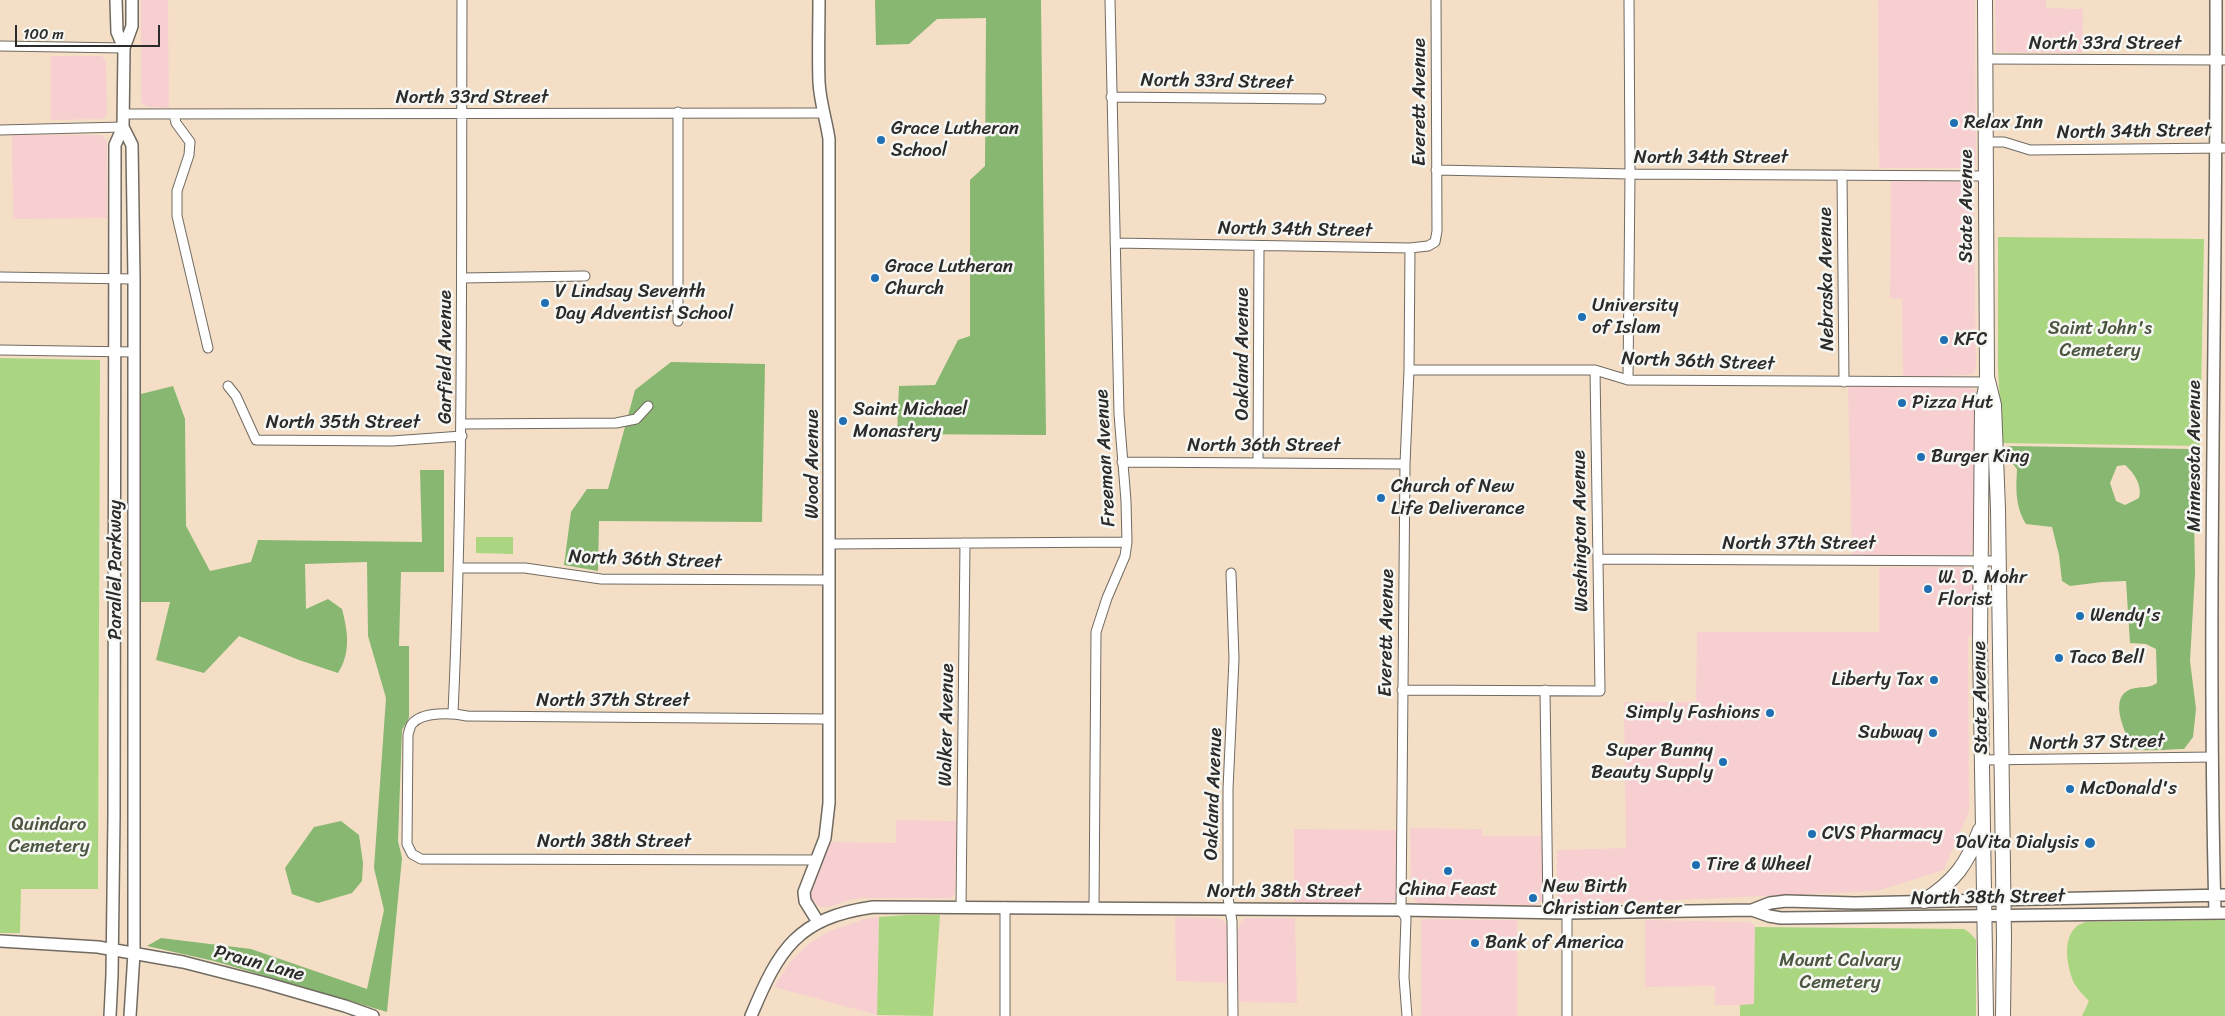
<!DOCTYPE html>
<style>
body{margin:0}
#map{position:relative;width:2225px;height:1016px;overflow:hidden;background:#f4dfc6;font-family:Sriracha,sans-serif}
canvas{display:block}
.scale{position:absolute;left:15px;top:25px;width:145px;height:22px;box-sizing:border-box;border:2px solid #2b2b2b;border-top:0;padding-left:6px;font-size:15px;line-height:18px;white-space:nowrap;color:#2b2b2b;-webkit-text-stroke:4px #f6f6f2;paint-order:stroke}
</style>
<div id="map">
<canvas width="2225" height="1016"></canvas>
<div class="scale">100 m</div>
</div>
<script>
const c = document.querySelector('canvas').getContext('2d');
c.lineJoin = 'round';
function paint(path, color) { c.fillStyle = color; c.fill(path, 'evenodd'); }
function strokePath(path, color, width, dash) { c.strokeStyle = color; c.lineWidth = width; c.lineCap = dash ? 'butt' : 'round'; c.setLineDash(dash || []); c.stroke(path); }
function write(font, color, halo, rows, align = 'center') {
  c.font = font + ' Sriracha,sans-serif'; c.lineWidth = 5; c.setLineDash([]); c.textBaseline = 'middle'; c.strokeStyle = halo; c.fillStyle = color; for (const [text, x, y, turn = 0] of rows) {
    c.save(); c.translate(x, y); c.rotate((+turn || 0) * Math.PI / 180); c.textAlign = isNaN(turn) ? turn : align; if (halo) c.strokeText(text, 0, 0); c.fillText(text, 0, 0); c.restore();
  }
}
const built = new Path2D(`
 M 141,0 L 168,0 L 169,108 L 147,107 L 141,102 Z
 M 1878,0 L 1975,0 L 1976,165 L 1973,168 L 1879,168 Z
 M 1995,0 L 2046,0 L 2046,8 L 2083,9 L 2082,53 L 1996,52 Z
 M 51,56 L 102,56 L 106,62 L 107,114 L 102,119 L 51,120 Z
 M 12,135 L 101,135 L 107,141 L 107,218 L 13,219 Z
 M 1891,181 L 1971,181 L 1974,183 L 1976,368 L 1974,373 L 1969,375 L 1903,377 L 1902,299 L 1890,298 Z
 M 1848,386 L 1967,387 L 1975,390 L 1978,393 L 1975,547 L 1968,556 L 1852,556 Z
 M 1879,567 L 1969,567 L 1973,569 L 1974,575 L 1974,631 L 1972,636 L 1968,637 L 1969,811 L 1944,870 L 1877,891 L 1567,905 L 1559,901 L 1557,895 L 1557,850 L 1626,848 L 1624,702 L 1696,702 L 1697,632 L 1879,632 Z
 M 896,820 L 957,821 L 955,893 L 951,898 L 862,898 L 849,900 L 829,907 L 820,907 L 813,902 L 809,894 L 811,886 L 831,842 L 896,843 Z
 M 1410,828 L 1482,829 L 1482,836 L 1542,836 L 1543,838 L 1544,899 L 1535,905 L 1420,904 L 1414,900 L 1411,891 Z
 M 1294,829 L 1398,830 L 1397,895 L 1395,900 L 1390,903 L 1294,904 Z
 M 879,917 L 877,1015 L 774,987 L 790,962 L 806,946 L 825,933 L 864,919 Z
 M 1175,917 L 1217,918 L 1224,921 L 1228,927 L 1229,983 L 1176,981 Z
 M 1245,918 L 1295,918 L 1297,1003 L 1239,1002 L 1238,933 L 1240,923 Z
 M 1421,919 L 1517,920 L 1517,1016 L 1421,1016 Z
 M 1645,920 L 1750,922 L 1755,927 L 1754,1005 L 1715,1005 L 1715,986 L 1645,987 Z`);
const green = new Path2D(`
 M 1998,237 L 2204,239 L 2200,446 L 2002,443 L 1998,368 Z
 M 0,358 L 100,360 L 98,889 L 21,889 L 20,933 L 0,933 Z
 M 476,537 L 513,537 L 513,554 L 476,553 Z
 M 908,915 L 940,915 L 933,1016 L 877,1015 L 879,917 Z
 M 2225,920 L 2225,1016 L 2082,1016 L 2089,1001 C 2084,996 2078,990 2074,983 C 2066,965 2060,928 2086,922 Z
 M 1755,927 L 1964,929 L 1970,933 L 1976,940 L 1976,1016 L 1740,1016 L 1740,1005 L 1754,1004 Z`);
const forest = new Path2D(`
 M 875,0 L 1041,0 L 1046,435 L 897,434 L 899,386 L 935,385 L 958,340 L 970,336 L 970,180 L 985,166 L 986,18 L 937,19 L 909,44 L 876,45 Z
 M 671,362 L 765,364 L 762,522 L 599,521 L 598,571 L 564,565 L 571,512 L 587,489 L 608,489 L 635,390 Z
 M 173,386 L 185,419 L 186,526 L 210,571 L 251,562 L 258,540 L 422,542 L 420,470 L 444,470 L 444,572 L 401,572 L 399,646 L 409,646 L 409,718 L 402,730 L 398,841 L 402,858 L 387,1012 L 214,961 L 147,946 L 161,938 L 251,949 L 367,989 L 384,910 L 374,868 L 386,698 L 368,636 L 367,562 L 305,564 L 306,609 L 328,599 L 342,609 C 348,632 351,653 338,673 L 299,660 L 239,636 L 204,673 L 156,660 L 170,602 L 141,602 L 141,394 Z
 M 2009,446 L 2191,449 L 2193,454 L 2195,574 L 2190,661 L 2196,709 L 2193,737 L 2184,749 C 2169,749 2146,752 2133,749 C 2126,734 2107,698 2131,689 C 2140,686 2149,689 2157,683 L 2156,649 L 2146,644 L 2130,643 L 2126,581 L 2102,582 L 2070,586 L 2062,581 L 2059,555 L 2052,527 L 2026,524 C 2015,506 2016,489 2017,469 L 2006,455 L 2004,448 ZM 2125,465 C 2134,473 2143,486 2139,498 L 2125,505 L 2116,501 L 2110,483 L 2117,466 Z
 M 341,821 L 359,835 L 363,863 L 362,881 L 352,893 L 318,903 L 292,894 L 285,868 L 314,827 Z`);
const street = new Path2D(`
 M 0,46 L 124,48
 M 1985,59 L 2225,60
 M 1111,97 L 1321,99
 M 678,112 L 678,321
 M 123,114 L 822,113
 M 174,114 L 176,123 L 190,142 L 189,155 L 177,191 L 177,216 L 208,348
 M 0,130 L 123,127
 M 1985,142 L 2004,142 L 2030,150 L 2225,148
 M 1436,170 L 1630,174 L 1985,176
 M 1842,175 L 1844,382
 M 1115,243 L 1410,248 L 1428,246 L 1435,242 L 1437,231 L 1436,0
 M 0,277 L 134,279
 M 462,278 L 585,276
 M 0,350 L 134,352
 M 1409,370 L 1595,370 L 1628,380 L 1987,382
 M 1628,380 L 1630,174 L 1629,0
 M 228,386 L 236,396 L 256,440 L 392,441 L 462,436
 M 462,424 L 616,423 L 636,419 L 648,406
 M 1122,462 L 1405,464
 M 1258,462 L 1259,247
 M 830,544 L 1127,542
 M 1598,559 L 1999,561
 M 460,568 L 525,568 L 601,579 L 829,580
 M 1231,573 L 1234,659 L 1228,789 L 1228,898 L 1232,921 L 1233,1016
 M 1402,690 L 1600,691 L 1595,370
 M 1545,690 L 1548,913
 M 453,713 C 464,475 461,238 462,0
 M 1981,760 L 2213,757
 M 816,860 L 421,859 L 412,854 L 407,844 L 408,735 C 409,732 410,726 412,724 C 422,711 453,713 467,716 L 828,719
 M 961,907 L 965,543
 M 1005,907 L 1005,1016
 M 1094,908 L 1096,632 L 1107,598 L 1125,556 L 1127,542 L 1126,501 L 1119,414 L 1110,0
 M 1407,1016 L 1404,977 L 1406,918 L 1401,910 L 1405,464 L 1409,370 L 1410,248
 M 1567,1016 L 1567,913`);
const secondary = new Path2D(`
 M 116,0 L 117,32 L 124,48
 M 123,127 L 132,145 L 134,279 L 134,953 L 130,1016
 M 1752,910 L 1769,916 L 1781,918 L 2225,913
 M 2215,913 C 2207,609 2217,304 2216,0
 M 818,922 L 805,901 L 804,892 L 825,838 L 829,803 L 829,139 C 826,119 820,102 819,82 C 818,55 819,27 819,0
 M 0,941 L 98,947 L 183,962 L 265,983 L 345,1006 L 373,1016
 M 110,1016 L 112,975 L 114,816 L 115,145 L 123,127 L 124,48 L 132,26 L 132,0
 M 751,1016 C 779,949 797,918 873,907 L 1401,910 L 1567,913 L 1752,910 L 1770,903 L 1786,901 L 1855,903 L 2225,895`);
const primary = new Path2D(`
 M 1985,0 L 1987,377 L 1994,405 L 1998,509 L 2004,939 L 2003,1016
 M 1924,901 C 1955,881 1967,864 1980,830
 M 1986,1016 L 1980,644 L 1982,406 L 1987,382`);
const markers = [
 [1954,123,5,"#1f6fb2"],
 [881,140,5,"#1f6fb2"],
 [875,278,5,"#1f6fb2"],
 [545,303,5,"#1f6fb2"],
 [1582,317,5,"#1f6fb2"],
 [1944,340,5,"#1f6fb2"],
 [1902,403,5,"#1f6fb2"],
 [843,421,5,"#1f6fb2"],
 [1921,457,5,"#1f6fb2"],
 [1381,498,5,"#1f6fb2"],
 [1928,589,5,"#1f6fb2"],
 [2080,616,5,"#1f6fb2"],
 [2059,658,5,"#1f6fb2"],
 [1934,680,5,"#1f6fb2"],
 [1770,713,5,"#1f6fb2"],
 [1933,733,5,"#1f6fb2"],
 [1723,762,5,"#1f6fb2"],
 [2070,789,5,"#1f6fb2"],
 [1812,834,5,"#1f6fb2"],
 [2090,843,6,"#1f6fb2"],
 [1696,865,5,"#1f6fb2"],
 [1448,871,5,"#1f6fb2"],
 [1533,898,5,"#1f6fb2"],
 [1475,943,5,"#1f6fb2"]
];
const streetNames = [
 ["North 33rd Street",2105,44],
 ["North 33rd Street",1217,82,1],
 ["North 33rd Street",472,98],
 ["Everett Avenue",1420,102,-90],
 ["North 34th Street",2134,132,-1],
 ["North 34th Street",1711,158],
 ["State Avenue",1967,206,-90],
 ["North 34th Street",1295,230,1],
 ["Nebraska Avenue",1827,279,-91],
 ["Oakland Avenue",1243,354,-90],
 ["Garfield Avenue",446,357,-90],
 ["North 36th Street",1698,362,2],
 ["North 35th Street",343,423],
 ["North 36th Street",1264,446],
 ["Minnesota Avenue",2195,456,-90],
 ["Freeman Avenue",1106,458,-93],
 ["Wood Avenue",813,464,-90],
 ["Washington Avenue",1581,531,-91],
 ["North 37th Street",1799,544],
 ["North 36th Street",645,560,2],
 ["Parallel Parkway",116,570,-90],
 ["Everett Avenue",1387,633,-89],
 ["State Avenue",1981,698,-91],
 ["North 37th Street",613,701],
 ["Walker Avenue",947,725,-89],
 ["North 37 Street",2097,743,-1],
 ["Oakland Avenue",1214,794,-88],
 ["North 38th Street",614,842],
 ["North 38th Street",1284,892],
 ["North 38th Street",1988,898,-1],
 ["Praun Lane",259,964,15]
];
const poiNames = [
 ["Relax Inn",1964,123],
 ["Grace Lutheran",891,129],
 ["School",891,151],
 ["Grace Lutheran",885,267],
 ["Church",885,289],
 ["V Lindsay Seventh",555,292],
 ["Day Adventist School",555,314],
 ["University",1592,306],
 ["of Islam",1592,328],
 ["KFC",1954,340],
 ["Pizza Hut",1912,403],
 ["Saint Michael",853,410],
 ["Monastery",853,432],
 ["Burger King",1931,457],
 ["Church of New",1391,487],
 ["Life Deliverance",1391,509],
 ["W. D. Mohr",1938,578],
 ["Florist",1938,600],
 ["Wendy's",2090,616],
 ["Taco Bell",2069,658],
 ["Liberty Tax",1924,680,"right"],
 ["Simply Fashions",1760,713,"right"],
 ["Subway",1923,733,"right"],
 ["Super Bunny",1713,751,"right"],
 ["Beauty Supply",1713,773,"right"],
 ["McDonald's",2080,789],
 ["CVS Pharmacy",1822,834],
 ["DaVita Dialysis",2079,843,"right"],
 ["Tire & Wheel",1706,865],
 ["New Birth",1543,887],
 ["Christian Center",1543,909],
 ["China Feast",1448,890,"center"],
 ["Bank of America",1485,943]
];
const parkNames = [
 ["Saint John's",2100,329],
 ["Cemetery",2100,351],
 ["Quindaro",49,825],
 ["Cemetery",49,847],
 ["Mount Calvary",1840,961],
 ["Cemetery",1840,983]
];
paint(built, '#f7cfd1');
paint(green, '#aad682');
paint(forest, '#87b770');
strokePath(street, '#716a61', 11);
strokePath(secondary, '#716a61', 14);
strokePath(primary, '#716a61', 16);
strokePath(street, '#fff', 9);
strokePath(secondary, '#fff', 11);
strokePath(primary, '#fff', 14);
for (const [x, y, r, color] of markers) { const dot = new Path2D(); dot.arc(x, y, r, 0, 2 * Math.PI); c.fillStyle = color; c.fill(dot); strokePath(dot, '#f6f6f2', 2); }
write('19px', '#2b2b2b', '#f6f6f2', streetNames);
write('19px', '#2b2b2b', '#f6f6f2', poiNames, 'left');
write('19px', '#4b5641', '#f6f6f2', parkNames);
</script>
